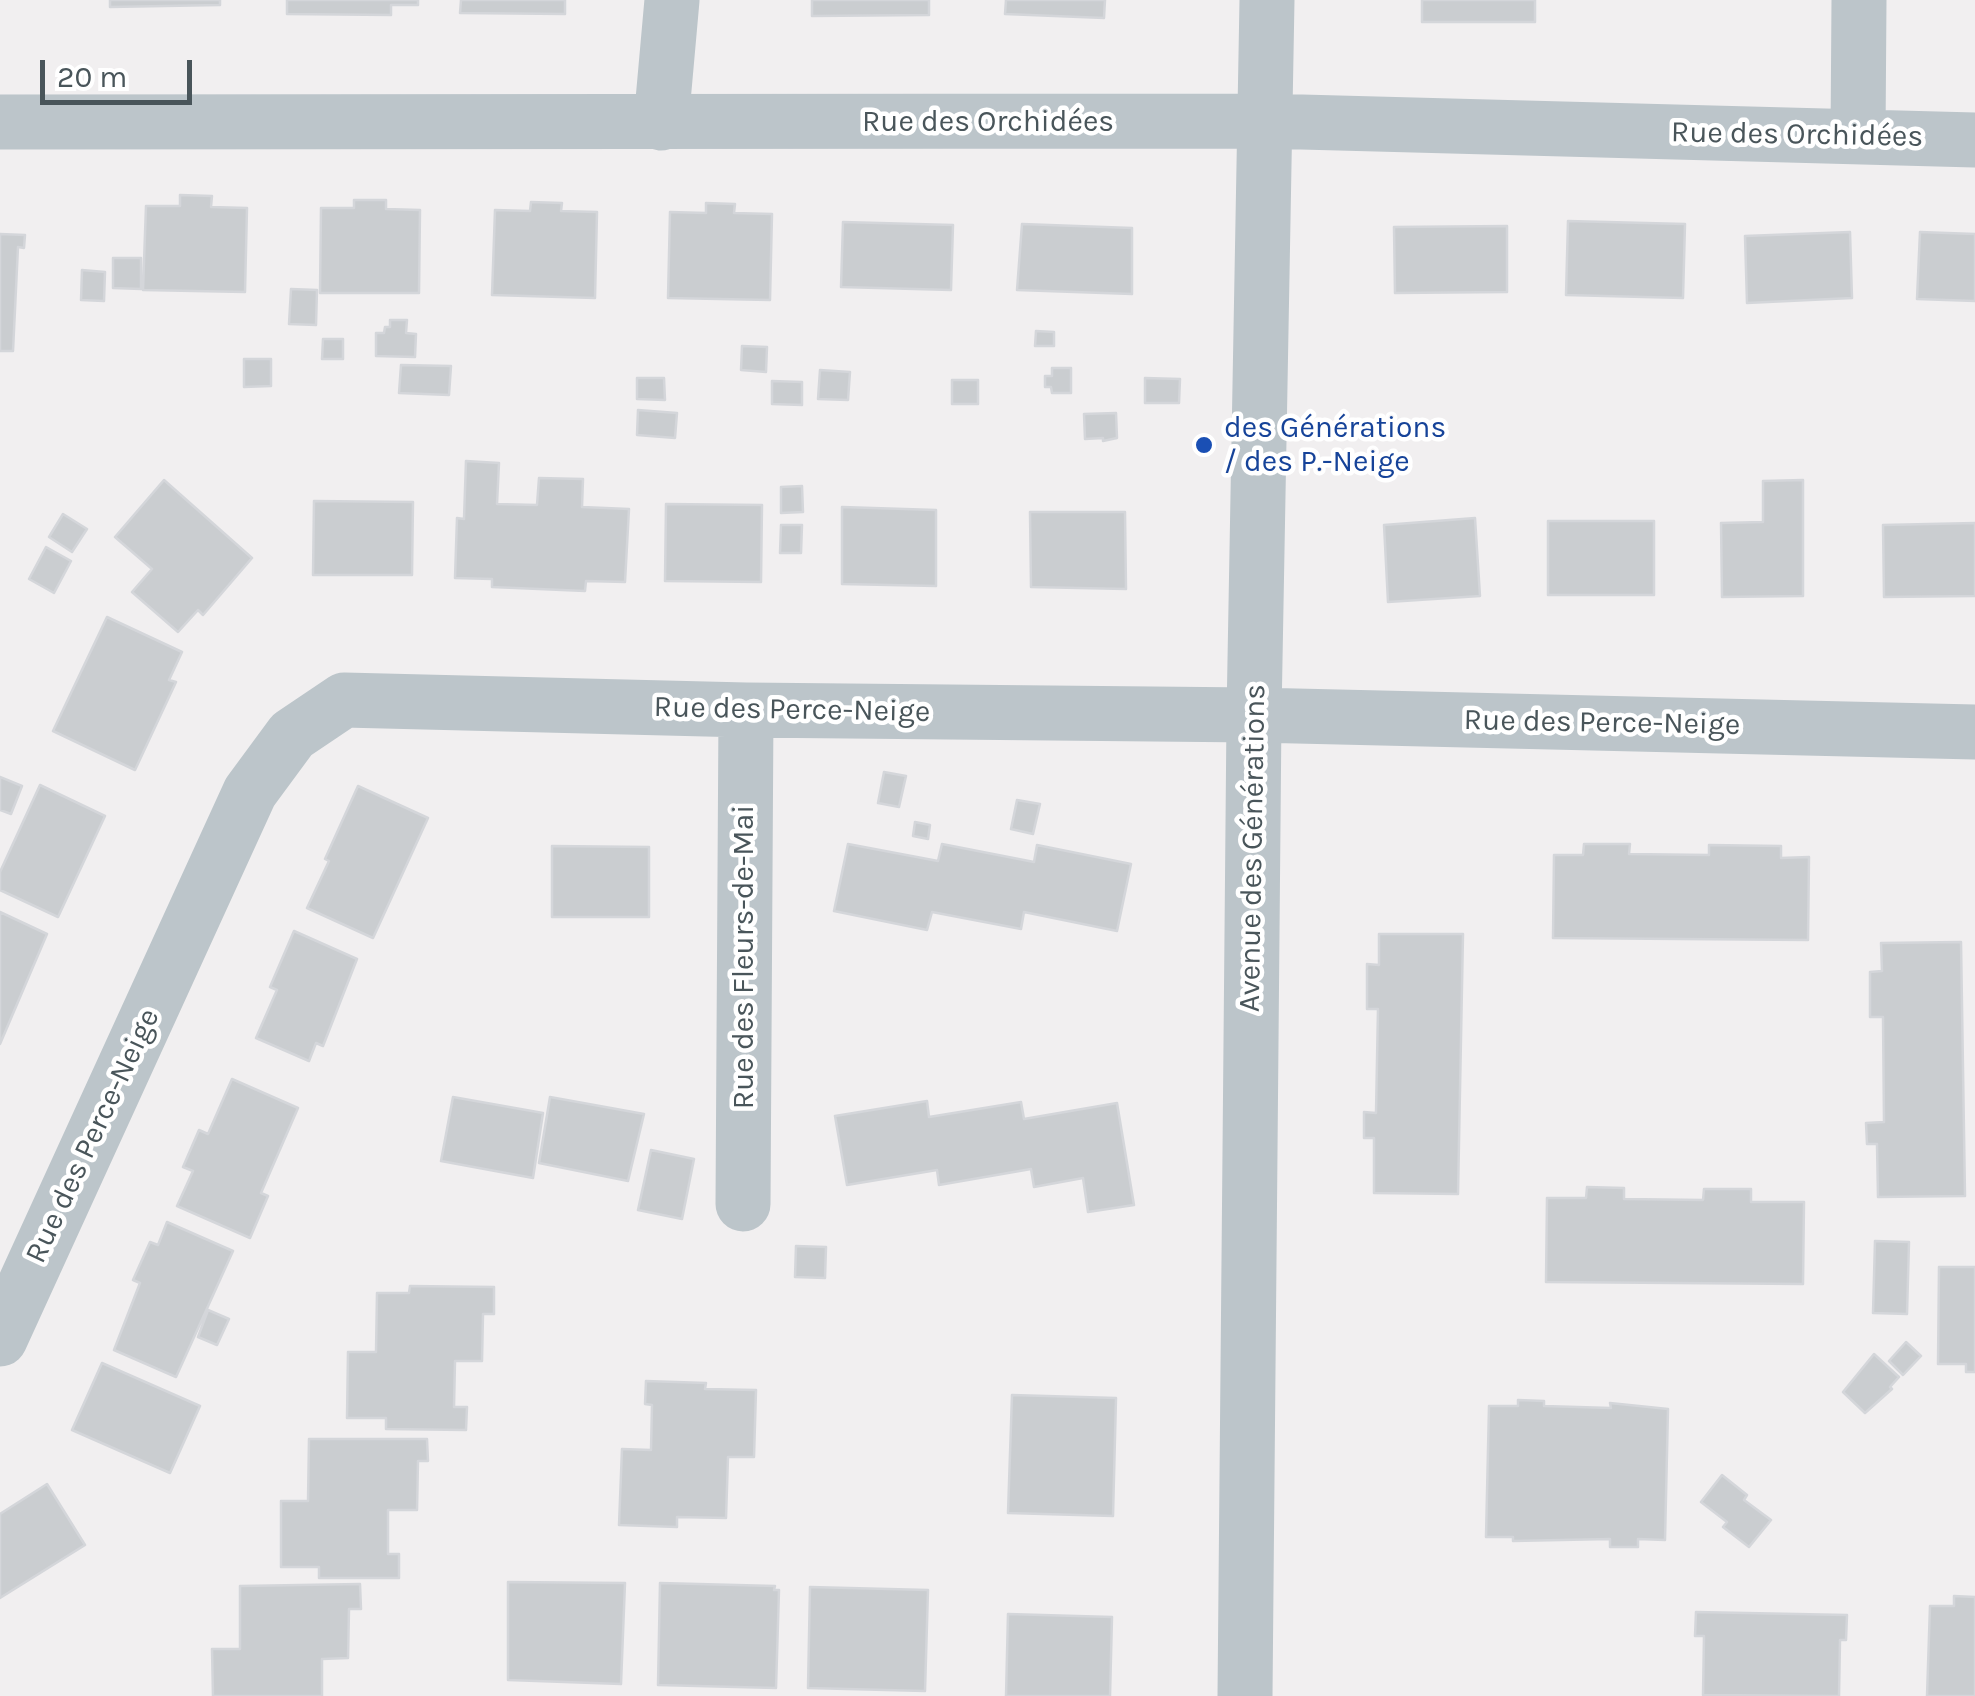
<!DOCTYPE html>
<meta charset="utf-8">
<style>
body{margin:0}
#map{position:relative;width:1975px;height:1696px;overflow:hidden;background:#f1eff0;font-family:Karla,sans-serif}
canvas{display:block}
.scale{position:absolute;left:40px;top:60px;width:152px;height:45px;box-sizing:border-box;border:5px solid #49555a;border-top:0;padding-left:12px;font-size:30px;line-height:35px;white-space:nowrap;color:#49555a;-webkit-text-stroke:8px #fff;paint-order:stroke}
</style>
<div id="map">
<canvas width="1975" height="1696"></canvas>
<div class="scale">20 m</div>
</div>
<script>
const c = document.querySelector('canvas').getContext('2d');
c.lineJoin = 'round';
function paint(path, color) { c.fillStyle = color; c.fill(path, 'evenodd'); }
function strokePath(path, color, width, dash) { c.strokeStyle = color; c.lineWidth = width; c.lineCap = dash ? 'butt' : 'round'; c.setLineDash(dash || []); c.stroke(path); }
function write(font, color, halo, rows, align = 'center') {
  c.font = font + ' Karla,sans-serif'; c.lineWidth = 9; c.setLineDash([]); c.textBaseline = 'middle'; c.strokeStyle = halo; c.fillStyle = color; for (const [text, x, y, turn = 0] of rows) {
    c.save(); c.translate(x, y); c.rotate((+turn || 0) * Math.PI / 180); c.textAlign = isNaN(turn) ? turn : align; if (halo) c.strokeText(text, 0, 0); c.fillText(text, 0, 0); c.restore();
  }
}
const building = new Path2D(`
 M 110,0 L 220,0 L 220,5 L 110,7 Z
 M 287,0 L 418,0 L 418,5 L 391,5 L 391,15 L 287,14 Z
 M 461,0 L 565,0 L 565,14 L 460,13 Z
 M 812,0 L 929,0 L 929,15 L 812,16 Z
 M 1006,0 L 1105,0 L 1104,18 L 1005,14 Z
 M 1422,0 L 1535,0 L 1535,22 L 1422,22 Z
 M 180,195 L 212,196 L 211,207 L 247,208 L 245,292 L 143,290 L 146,206 L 180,206 Z
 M 354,200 L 386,200 L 386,209 L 420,210 L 419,293 L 320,293 L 321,208 L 354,208 Z
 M 531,202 L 562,203 L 561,211 L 597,212 L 595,298 L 492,295 L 495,210 L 530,211 Z
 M 706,203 L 735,204 L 734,213 L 772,214 L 770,300 L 668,298 L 670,212 L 706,213 Z
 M 1568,221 L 1685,224 L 1683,298 L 1566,295 Z
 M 843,222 L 953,225 L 951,290 L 841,287 Z
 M 1022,224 L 1132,228 L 1132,294 L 1017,290 Z
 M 1507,226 L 1507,292 L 1395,293 L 1394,227 Z
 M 1850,232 L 1852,298 L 1747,303 L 1745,236 Z
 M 1920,232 L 1975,234 L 1975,301 L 1917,299 Z
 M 0,234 L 25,235 L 24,248 L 18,247 L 13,351 L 0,351 Z
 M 113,258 L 141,258 L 141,289 L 113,288 Z
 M 82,270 L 105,272 L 104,301 L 81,300 Z
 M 291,289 L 317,290 L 316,325 L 289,324 Z
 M 390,320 L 407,320 L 406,333 L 416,334 L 415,357 L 376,356 L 376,333 L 384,333 L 385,327 L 390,327 Z
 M 1036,331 L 1054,332 L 1054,346 L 1035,346 Z
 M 323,339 L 343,339 L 343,359 L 322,359 Z
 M 742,346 L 767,347 L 766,372 L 741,370 Z
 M 244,359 L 271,359 L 271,386 L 244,387 Z
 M 401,365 L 451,366 L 449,395 L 399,393 Z
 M 1052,368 L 1071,368 L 1071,393 L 1052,393 L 1051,387 L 1045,387 L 1045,376 L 1052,376 Z
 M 820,370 L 850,372 L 848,400 L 818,399 Z
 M 637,378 L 664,378 L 665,400 L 637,399 Z
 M 1145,378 L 1180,379 L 1179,403 L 1145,403 Z
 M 952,380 L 978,380 L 978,404 L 952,404 Z
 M 772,381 L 802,382 L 802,405 L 772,404 Z
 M 638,410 L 677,413 L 675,438 L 637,435 Z
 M 1116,413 L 1117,438 L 1103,441 L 1103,438 L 1085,439 L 1084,414 Z
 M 466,461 L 499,463 L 497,504 L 537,505 L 539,478 L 583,479 L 582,507 L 629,509 L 625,582 L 586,581 L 585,591 L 492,587 L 492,579 L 455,578 L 457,518 L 464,519 Z
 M 164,480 L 252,558 L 203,615 L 198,610 L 178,632 L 132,592 L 152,569 L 115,537 Z
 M 1803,480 L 1803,596 L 1722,597 L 1721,523 L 1763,522 L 1763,481 Z
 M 802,486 L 803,512 L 781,513 L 781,487 Z
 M 314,501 L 413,502 L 412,575 L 313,575 Z
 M 666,504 L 762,505 L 761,582 L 665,581 Z
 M 842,507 L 936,510 L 936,586 L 842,584 Z
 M 1030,512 L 1125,512 L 1126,589 L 1031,587 Z
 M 63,514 L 87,529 L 72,552 L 49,537 Z
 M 1475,518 L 1480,596 L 1388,602 L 1384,525 Z
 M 1548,521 L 1654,521 L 1654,595 L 1548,595 Z
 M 1975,523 L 1975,596 L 1884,597 L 1883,525 Z
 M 781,525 L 802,525 L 801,553 L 780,553 Z
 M 46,547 L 71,561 L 54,593 L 29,579 Z
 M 107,617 L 182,652 L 169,680 L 176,682 L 135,770 L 53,731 Z
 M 884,772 L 906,776 L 899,807 L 878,803 Z
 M 0,777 L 22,786 L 11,814 L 0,810 Z
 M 40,785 L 105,816 L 58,917 L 0,890 L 0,872 Z
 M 358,786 L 428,818 L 373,938 L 307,908 L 329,861 L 325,859 Z
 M 1017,800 L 1040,804 L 1033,834 L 1011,829 Z
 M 915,822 L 930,825 L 928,839 L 913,836 Z
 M 848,844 L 938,861 L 942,844 L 1034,862 L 1037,845 L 1131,864 L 1117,931 L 1024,912 L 1021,929 L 932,912 L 927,930 L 834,911 Z
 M 1584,844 L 1630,844 L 1629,854 L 1709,855 L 1709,845 L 1781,846 L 1781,858 L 1809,857 L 1808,940 L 1553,938 L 1554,855 L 1583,855 Z
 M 552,846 L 649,847 L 649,917 L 552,917 Z
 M 0,912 L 47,934 L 0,1044 Z
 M 294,931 L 357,959 L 323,1046 L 316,1043 L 309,1061 L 256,1038 L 277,990 L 270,987 Z
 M 1379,934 L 1463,934 L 1458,1194 L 1374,1193 L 1374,1138 L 1364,1138 L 1364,1112 L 1376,1113 L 1378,1009 L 1367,1009 L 1367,964 L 1379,965 Z
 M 1961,942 L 1965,1196 L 1878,1197 L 1877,1144 L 1867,1144 L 1866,1123 L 1884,1122 L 1883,1017 L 1870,1017 L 1870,972 L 1882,971 L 1881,943 Z
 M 232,1079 L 298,1108 L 261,1193 L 268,1196 L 250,1238 L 177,1206 L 193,1171 L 183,1167 L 199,1130 L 208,1134 Z
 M 453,1097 L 543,1113 L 533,1178 L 441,1161 Z
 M 550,1097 L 644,1114 L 628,1181 L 539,1163 Z
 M 927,1101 L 929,1117 L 1021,1102 L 1024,1119 L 1117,1103 L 1134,1205 L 1088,1212 L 1083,1178 L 1034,1187 L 1031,1169 L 939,1185 L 937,1170 L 847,1185 L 835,1116 Z
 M 651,1150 L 694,1159 L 682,1219 L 638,1210 Z
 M 1587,1187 L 1624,1188 L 1624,1199 L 1703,1200 L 1704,1189 L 1751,1189 L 1751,1202 L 1804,1202 L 1803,1284 L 1546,1282 L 1547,1198 L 1586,1198 Z
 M 167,1222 L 233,1251 L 176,1377 L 114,1350 L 140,1283 L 133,1280 L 150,1242 L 158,1245 Z
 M 1875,1241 L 1909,1242 L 1907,1314 L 1873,1313 Z
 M 796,1246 L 826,1247 L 825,1278 L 795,1277 Z
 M 1939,1267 L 1975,1267 L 1975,1372 L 1966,1372 L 1966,1364 L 1938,1364 Z
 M 410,1286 L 494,1287 L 494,1314 L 483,1314 L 482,1361 L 455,1361 L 454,1407 L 467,1407 L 466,1430 L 386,1429 L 386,1418 L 347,1418 L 348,1352 L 376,1352 L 377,1293 L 409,1293 Z
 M 208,1310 L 229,1319 L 217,1345 L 198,1337 Z
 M 1906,1342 L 1921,1356 L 1903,1375 L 1889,1361 Z
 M 1874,1354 L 1899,1377 L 1890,1387 L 1892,1389 L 1865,1413 L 1843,1392 Z
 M 102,1363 L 200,1406 L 170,1473 L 72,1430 Z
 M 646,1381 L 706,1383 L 705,1389 L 756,1390 L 754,1457 L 728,1457 L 726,1518 L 677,1517 L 677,1527 L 619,1525 L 622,1449 L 651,1450 L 652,1405 L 645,1404 Z
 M 1012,1395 L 1116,1398 L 1113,1516 L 1008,1513 Z
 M 1518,1400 L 1544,1401 L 1544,1406 L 1611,1408 L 1610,1403 L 1668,1409 L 1665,1540 L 1638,1539 L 1638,1547 L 1610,1547 L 1610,1539 L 1513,1541 L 1513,1537 L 1486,1537 L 1489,1406 L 1518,1406 Z
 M 309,1439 L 427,1439 L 428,1461 L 418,1461 L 417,1510 L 388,1510 L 388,1554 L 399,1554 L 399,1578 L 319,1578 L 319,1567 L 281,1567 L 281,1501 L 308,1501 Z
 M 1722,1475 L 1747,1495 L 1744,1500 L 1771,1520 L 1749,1547 L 1723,1527 L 1727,1522 L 1701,1502 Z
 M 47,1484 L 85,1545 L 0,1598 L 0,1514 Z
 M 508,1582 L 625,1583 L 621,1684 L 508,1680 Z
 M 660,1583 L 775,1586 L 774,1590 L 779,1590 L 776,1688 L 658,1685 Z
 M 360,1584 L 361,1609 L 349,1609 L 348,1658 L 322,1659 L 322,1696 L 213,1696 L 212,1649 L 240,1649 L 240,1586 Z
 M 810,1587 L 928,1590 L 925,1691 L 808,1688 Z
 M 1954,1596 L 1975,1597 L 1975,1696 L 1927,1696 L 1930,1606 L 1954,1606 Z
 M 1696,1612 L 1847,1615 L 1846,1640 L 1840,1640 L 1839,1696 L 1703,1695 L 1704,1636 L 1695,1636 Z
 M 1008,1614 L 1112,1617 L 1110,1696 L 1006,1696 Z`);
const street = new Path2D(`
 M 0,122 L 1264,121 L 1975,140
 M 661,123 L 672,0
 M 1858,137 L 1859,0
 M 743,1204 L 746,710
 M 0,1339 L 250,792 L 292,735 L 344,700 L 746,710 L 1254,715 L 1975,732
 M 1245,1696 L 1254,715 L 1267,0`);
const markers = [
 [1204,445,10,"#1a4fb4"]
];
const streetNames = [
 ["Rue des Orchidées",988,122],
 ["Rue des Orchidées",1797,135,1],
 ["Rue des Perce-Neige",792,710,1],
 ["Rue des Perce-Neige",1602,723,1],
 ["Avenue des Générations",1253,848,-89],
 ["Rue des Fleurs-de-Mai",744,957,-90],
 ["Rue des Perce-Neige",93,1136,-65]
];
const transitNames = [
 ["des Générations",1224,428],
 ["/ des P.-Neige",1224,462]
];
paint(building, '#cacdd0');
strokePath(building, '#d4d6da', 2.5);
strokePath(street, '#bcc5ca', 55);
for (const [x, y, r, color] of markers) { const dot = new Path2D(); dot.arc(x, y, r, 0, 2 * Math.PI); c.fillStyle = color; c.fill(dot); strokePath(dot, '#fff', 4); }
write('30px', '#49555a', '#fff', streetNames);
write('30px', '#164399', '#fff', transitNames, 'left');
</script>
